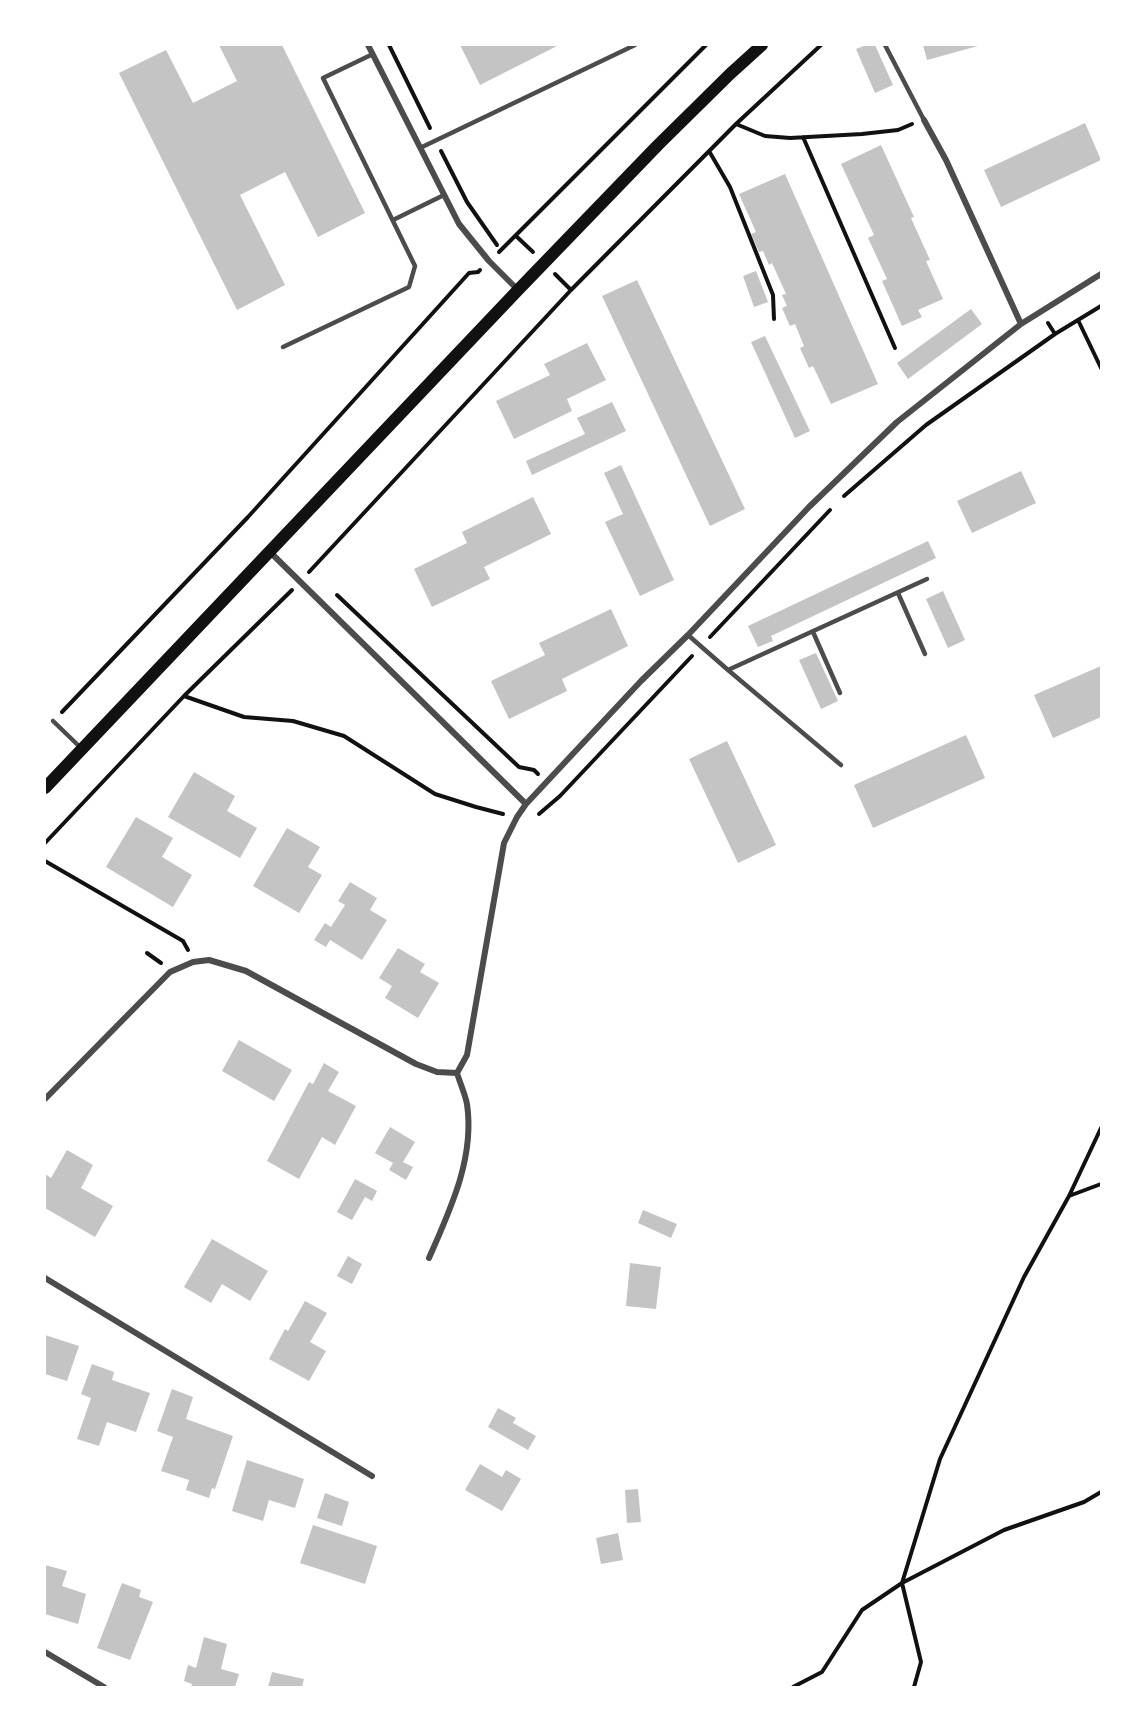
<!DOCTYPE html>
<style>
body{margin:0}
#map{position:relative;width:1146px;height:1732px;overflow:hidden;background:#fff;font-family:"Public Sans",sans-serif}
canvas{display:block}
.frame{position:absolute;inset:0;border:46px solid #fff;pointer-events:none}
</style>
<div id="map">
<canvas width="1146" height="1732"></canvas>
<div class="frame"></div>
</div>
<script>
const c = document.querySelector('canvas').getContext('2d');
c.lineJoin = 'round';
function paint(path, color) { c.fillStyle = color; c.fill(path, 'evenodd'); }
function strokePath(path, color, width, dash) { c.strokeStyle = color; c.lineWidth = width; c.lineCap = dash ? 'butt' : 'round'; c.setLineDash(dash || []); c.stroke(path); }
const building = new Path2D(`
 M 219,45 L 282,45 L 365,213 L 318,237 L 285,172 L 240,195 L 285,285 L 237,310 L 119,73 L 166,50 L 193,103 L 237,81 Z
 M 460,45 L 559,45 L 480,85 Z
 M 866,45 L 875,45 L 893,85 L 875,93 L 856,49 Z
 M 923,45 L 978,45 L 978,46 L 927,60 Z
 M 1085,123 L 1101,160 L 1001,207 L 984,170 Z
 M 881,145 L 914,217 L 911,218 L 930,260 L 926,261 L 943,299 L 918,310 L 922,317 L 902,326 L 882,281 L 887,279 L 868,238 L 874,235 L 841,164 Z
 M 785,174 L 878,384 L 831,404 L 813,366 L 809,368 L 800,348 L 804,346 L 795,324 L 790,326 L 782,308 L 787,306 L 782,295 L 786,294 L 772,263 L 769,265 L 763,251 L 759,252 L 751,234 L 756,232 L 739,194 Z
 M 756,271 L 768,302 L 754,307 L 743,276 Z
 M 637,280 L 745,509 L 710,526 L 602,296 Z
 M 971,309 L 982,324 L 908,379 L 897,363 Z
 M 765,336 L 810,431 L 795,438 L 751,342 Z
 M 587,343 L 606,380 L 567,399 L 572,411 L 514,439 L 496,401 L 550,375 L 544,364 Z
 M 612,402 L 626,431 L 532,475 L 526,461 L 585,434 L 577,418 Z
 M 621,465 L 674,580 L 640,596 L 605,522 L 623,514 L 604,473 Z
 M 1021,471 L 1036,503 L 972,533 L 957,501 Z
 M 533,497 L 551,534 L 484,567 L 490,579 L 432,607 L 414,569 L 467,543 L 462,532 Z
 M 928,541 L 936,558 L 771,636 L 773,641 L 758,647 L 748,626 Z
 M 943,591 L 965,640 L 948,648 L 926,599 Z
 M 611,609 L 628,646 L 562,679 L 567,691 L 509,719 L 491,681 L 545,655 L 539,643 Z
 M 816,653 L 838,701 L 821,709 L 799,660 Z
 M 1101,666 L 1101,717 L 1053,738 L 1034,695 Z
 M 966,735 L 985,778 L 873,828 L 854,785 Z
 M 727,741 L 776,845 L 738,863 L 689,759 Z
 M 194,772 L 235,796 L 227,811 L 257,828 L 240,858 L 168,817 Z
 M 136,817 L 173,838 L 162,857 L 192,875 L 173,907 L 106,867 Z
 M 287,828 L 320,847 L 308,867 L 322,875 L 299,913 L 253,886 Z
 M 350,882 L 377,898 L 370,910 L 387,920 L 362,960 L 330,940 L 326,947 L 314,940 L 325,923 L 331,927 L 345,905 L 338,901 Z
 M 398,948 L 425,964 L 420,972 L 439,983 L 418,1018 L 385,998 L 392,986 L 379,978 Z
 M 239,1040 L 292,1070 L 274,1101 L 222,1071 Z
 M 324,1063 L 339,1072 L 328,1091 L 356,1106 L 335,1145 L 322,1137 L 299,1179 L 267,1161 L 309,1082 L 313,1084 Z
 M 390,1127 L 415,1142 L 403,1162 L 413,1167 L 406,1180 L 389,1170 L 393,1163 L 375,1153 Z
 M 67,1150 L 93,1165 L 81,1188 L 113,1206 L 95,1237 L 45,1208 L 45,1174 L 51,1178 Z
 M 355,1179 L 377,1191 L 372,1201 L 365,1197 L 352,1220 L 337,1212 Z
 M 643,1210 L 677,1224 L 671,1238 L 638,1223 Z
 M 212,1239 L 268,1271 L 250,1301 L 222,1284 L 211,1303 L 184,1287 Z
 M 348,1256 L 362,1264 L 352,1284 L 337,1276 Z
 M 630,1263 L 661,1267 L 656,1309 L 626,1306 Z
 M 305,1301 L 327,1313 L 310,1342 L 326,1351 L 309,1381 L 269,1359 L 285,1329 L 288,1331 Z
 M 45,1335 L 79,1346 L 67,1381 L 45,1374 Z
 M 92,1364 L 114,1372 L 112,1380 L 150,1393 L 136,1432 L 107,1422 L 99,1446 L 77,1439 L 91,1398 L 81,1394 Z
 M 172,1389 L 193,1397 L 186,1419 L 233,1436 L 215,1489 L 212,1488 L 209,1498 L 186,1490 L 189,1480 L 161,1471 L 173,1437 L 157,1431 Z
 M 498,1408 L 516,1418 L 513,1423 L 536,1436 L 528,1450 L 488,1427 Z
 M 247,1460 L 304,1479 L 295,1508 L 269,1500 L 263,1521 L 232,1511 Z
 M 480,1464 L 502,1477 L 506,1470 L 521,1479 L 502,1511 L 465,1490 Z
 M 638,1489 L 641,1522 L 627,1523 L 625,1490 Z
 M 325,1493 L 349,1502 L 342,1526 L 317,1518 Z
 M 313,1525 L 377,1546 L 365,1584 L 300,1563 Z
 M 618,1533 L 623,1560 L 601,1564 L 596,1538 Z
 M 45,1565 L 67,1571 L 62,1586 L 86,1594 L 78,1624 L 45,1614 Z
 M 122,1583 L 141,1590 L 139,1597 L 153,1602 L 130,1660 L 97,1648 Z
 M 204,1637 L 227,1644 L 221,1669 L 239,1674 L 235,1687 L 191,1687 L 192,1684 L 184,1681 L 188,1665 L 196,1668 Z
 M 272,1672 L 304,1679 L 302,1687 L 268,1687 Z`);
const path = new Path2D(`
 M 389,45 L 430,128
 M 736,124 L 765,136 L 790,138 L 862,134 L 898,130 L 912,124
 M 803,137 L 895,348
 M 441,151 L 467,202 L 497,245
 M 709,151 L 730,187 L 773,295 L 774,319
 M 516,236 L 533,252
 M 499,252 L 706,45
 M 555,274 L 571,290
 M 1078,320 L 1101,368
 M 1048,323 L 1055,334
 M 844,496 L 926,425 L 1055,334 L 1101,306
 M 309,572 L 571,290 L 736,124 L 821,45
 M 337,595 L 519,767 L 534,770 L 538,774
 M 710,637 L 830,510
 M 184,696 L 244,717 L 293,721 L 344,736 L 435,794 L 476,807 L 503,814
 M 62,712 L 248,517 L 469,273 L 478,272 L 480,270
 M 539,814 L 560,796 L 692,656
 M 45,843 L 184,696 L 292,590
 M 45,861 L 183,941 L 188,950
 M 147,953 L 161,963
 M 1069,1196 L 1101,1128
 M 793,1687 L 822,1672 L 862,1610 L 902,1583 L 940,1459 L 1024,1277 L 1069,1196 L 1101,1184
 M 914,1687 L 921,1662 L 902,1583 L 1004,1530 L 1084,1502 L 1101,1492`);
const service = new Path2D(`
 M 885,45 L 924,120
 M 420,148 L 635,45
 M 393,220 L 444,195
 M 283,347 L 409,287 L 415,266 L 323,78 L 373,54
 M 898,593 L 925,654
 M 813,632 L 840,693
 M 688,635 L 728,670 L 927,579
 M 728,670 L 841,765
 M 53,721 L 81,748`);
const minor = new Path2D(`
 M 368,45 L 459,224 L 489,261 L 518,290
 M 924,120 L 946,160 L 1021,324
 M 270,552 L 526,804 L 517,817 L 504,843 L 467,1055 L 457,1073 C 460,1083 465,1094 467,1104 C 475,1158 450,1210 429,1258
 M 526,804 L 641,681 L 688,635 L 809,507 L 897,422 L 1021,324 L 1101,274
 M 45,1099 L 170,972 L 193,962 L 209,960 L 246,971 L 416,1064 L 437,1072 L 457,1073
 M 45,1278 L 372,1476
 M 45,1652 L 104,1687`);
const secondary = new Path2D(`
 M 45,788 L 518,290 L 658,145 L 730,74 L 762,45`);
paint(building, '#c4c4c4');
strokePath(path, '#111', 4);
strokePath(service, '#4c4c4c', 4.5);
strokePath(minor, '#4c4c4c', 6);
strokePath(secondary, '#111', 12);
</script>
